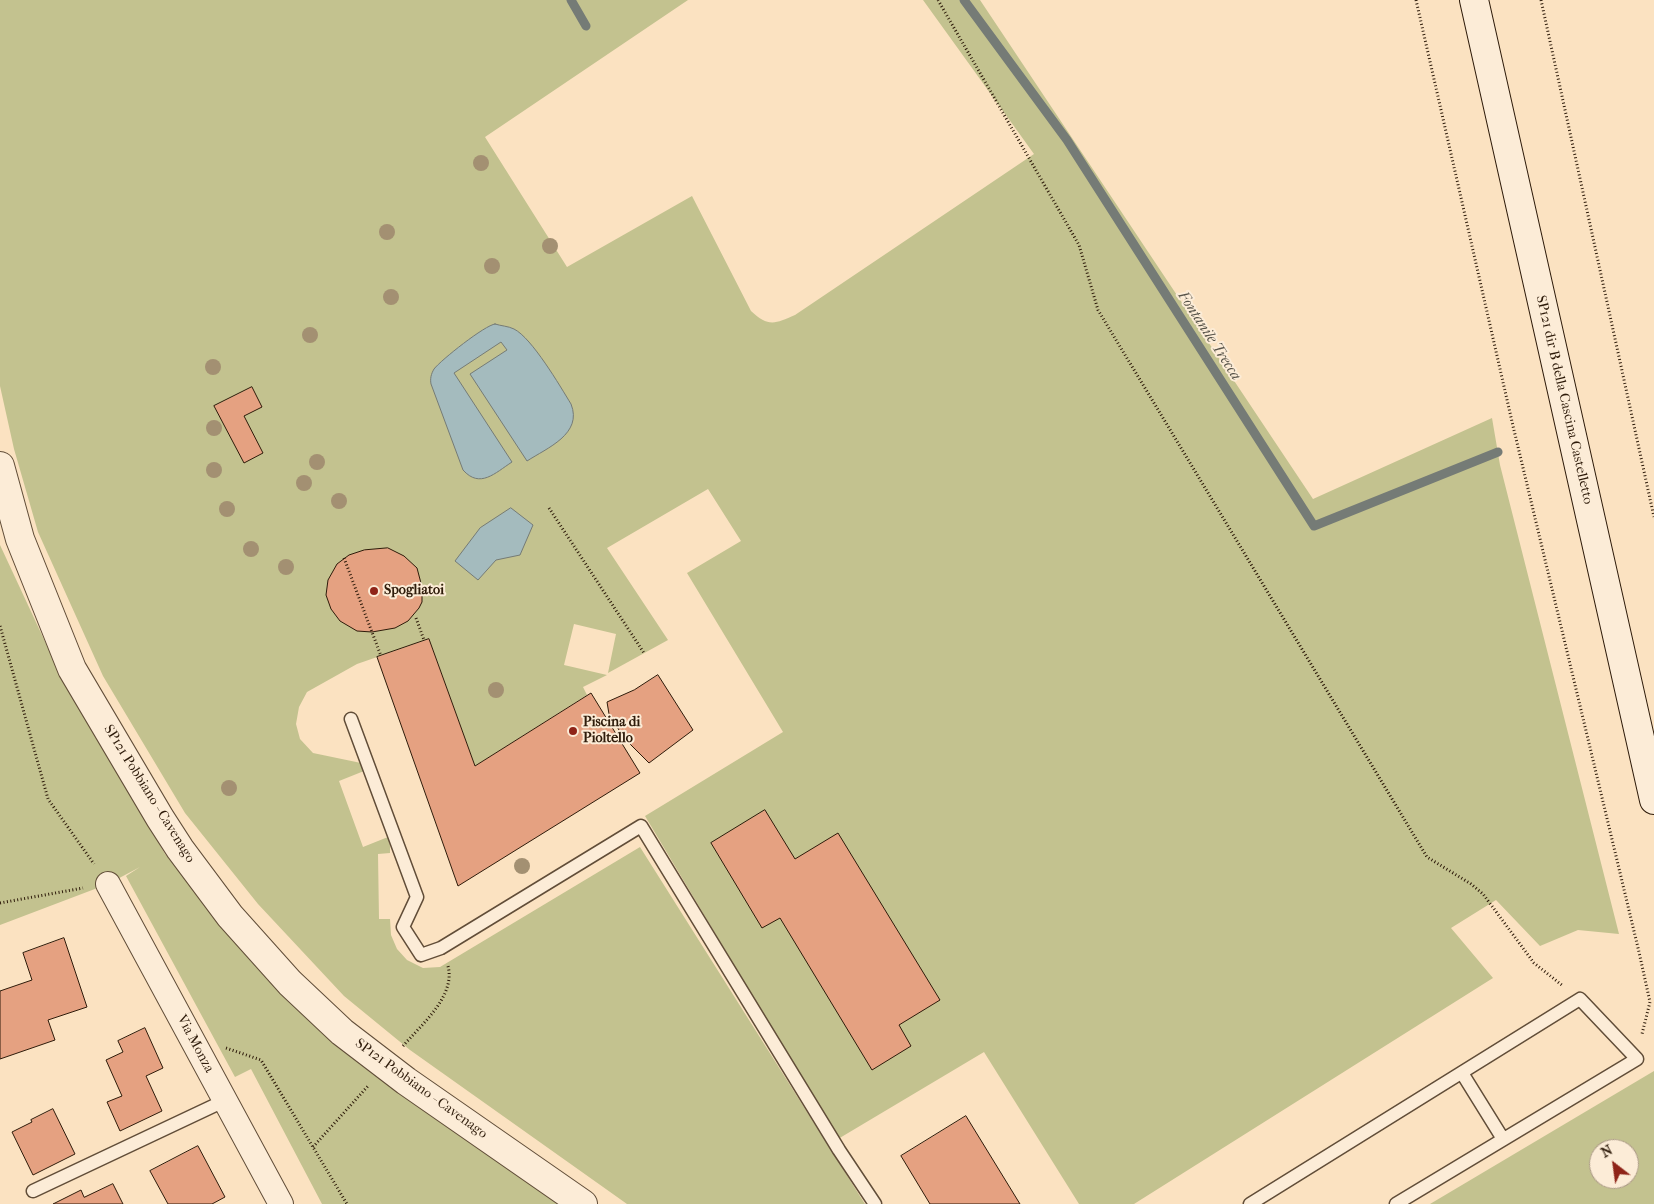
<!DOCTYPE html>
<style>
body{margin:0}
#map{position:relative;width:1654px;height:1204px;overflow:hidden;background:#fbe2c1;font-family:"IM FELL French Canon",serif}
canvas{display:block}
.north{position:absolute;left:1589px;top:1139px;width:50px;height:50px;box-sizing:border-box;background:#fcecd7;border:1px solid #aa9885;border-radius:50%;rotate:330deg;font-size:14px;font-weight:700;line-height:20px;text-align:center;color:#2e1b0a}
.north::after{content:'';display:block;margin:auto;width:18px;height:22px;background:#8f2418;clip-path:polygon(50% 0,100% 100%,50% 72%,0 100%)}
</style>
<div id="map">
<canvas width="1654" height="1204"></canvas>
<div class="north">N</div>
</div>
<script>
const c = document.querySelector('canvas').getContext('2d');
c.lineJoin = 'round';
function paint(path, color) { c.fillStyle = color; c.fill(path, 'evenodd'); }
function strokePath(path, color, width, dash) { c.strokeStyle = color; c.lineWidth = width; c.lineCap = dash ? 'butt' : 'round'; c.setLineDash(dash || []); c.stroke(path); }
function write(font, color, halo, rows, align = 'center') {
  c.font = font + ' "IM FELL French Canon",serif'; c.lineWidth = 4; c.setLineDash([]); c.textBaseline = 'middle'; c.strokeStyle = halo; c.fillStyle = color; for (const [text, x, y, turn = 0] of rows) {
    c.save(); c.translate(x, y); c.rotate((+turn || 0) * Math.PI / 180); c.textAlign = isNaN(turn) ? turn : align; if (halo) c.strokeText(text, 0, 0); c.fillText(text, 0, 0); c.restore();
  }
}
const green = new Path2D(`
 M 0,0 L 688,0 L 485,137 L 567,267 L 692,196 L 751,311 C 768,327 775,324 795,315 L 1034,154 L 923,0 L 980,0 L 1313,499 L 1492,418 L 1500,465 L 1619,934 L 1578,930 L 1540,946 L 1496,900 L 1451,928 L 1493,978 L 1134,1204 L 1079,1204 L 984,1052 L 838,1139 L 645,816 L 783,732 L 687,573 L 741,541 L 708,489 L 607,548 L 668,640 L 608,673 L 616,634 L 574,624 L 564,665 L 607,675 L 583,687 L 587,695 L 475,766 L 429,639 L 357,664 L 307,692 L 299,707 L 296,724 L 300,739 L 313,753 L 361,763 L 364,771 L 339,781 L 363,847 L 388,837 L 390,845 L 390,853 L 378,854 L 379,919 L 390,919 L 391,935 L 397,949 L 407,960 L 423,968 L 440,967 L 640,847 L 865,1204 L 627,1204 L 410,1050 L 344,996 L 258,904 L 185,813 L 103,676 L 38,532 L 14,449 L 0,386 Z
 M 0,545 L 55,663 L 165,854 L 272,982 L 312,1020 L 474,1145 L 561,1204 L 322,1204 L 251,1069 L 235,1077 L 126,876 L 140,867 L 108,884 L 0,925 Z
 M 1654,1071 L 1654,1204 L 1430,1204 ZM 1599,1149 L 1629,1149 L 1629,1179 L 1599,1179 Z`);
const water = new Path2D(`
 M 495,324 C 501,326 508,326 514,329 C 532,338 560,386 571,404 C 583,434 547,448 527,461 L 470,374 L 507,350 L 501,342 L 454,373 L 512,462 C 495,473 480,489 463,470 L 431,384 C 430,379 431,374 434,369 C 441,360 485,325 495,324 Z
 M 511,508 L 533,525 L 520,555 L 496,560 L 478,580 L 455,561 L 480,528 Z`);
const stream = new Path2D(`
 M 571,0 L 586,26
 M 964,0 L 1067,140 L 1314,526 L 1498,452`);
const building = new Path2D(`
 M 252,387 L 262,407 L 244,416 L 263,453 L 244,463 L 214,406 Z
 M 388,548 L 404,556 L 417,568 L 422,587 L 422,602 L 419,608 L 408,621 L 395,628 L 372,632 L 357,631 L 340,621 L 331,609 L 326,595 L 328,580 L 337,564 L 349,555 L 364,550 Z
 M 429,639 L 475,766 L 591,693 L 640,773 L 458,886 L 377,657 Z
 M 658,675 L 693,730 L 649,763 L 624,738 L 609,714 L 607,702 L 634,690 Z
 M 765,810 L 795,859 L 838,833 L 940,1000 L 899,1025 L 911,1046 L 872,1070 L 780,918 L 762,928 L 711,843 Z
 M 64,938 L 87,1007 L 48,1020 L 55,1040 L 0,1059 L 0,991 L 32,980 L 23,953 Z
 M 145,1028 L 163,1068 L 146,1076 L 162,1111 L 120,1131 L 107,1102 L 122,1096 L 106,1060 L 123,1052 L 118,1041 Z
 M 53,1109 L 75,1154 L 33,1175 L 12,1132 L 32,1122 L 31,1120 Z
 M 966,1116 L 1020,1204 L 930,1204 L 901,1156 Z
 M 198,1146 L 225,1197 L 212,1204 L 168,1204 L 150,1171 Z
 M 113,1184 L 123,1204 L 53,1204 L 81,1190 L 84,1197 Z`);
const path = new Path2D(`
 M 938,0 L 1079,245 L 1098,310 L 1427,857 L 1471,884 L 1483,894 L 1534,963 L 1563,986
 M 1416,0 L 1513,426 L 1639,952 L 1650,1002 L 1642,1034
 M 1541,0 L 1654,517
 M 549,508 L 644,653
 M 344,558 L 381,656
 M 416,618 L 424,640
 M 0,626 L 48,799 L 94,864
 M 0,903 L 83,888
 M 403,1046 C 421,1025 456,996 448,966
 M 226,1048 L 261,1060 L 347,1204
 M 313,1147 L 368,1086`);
const service = new Path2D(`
 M 351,719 L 417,897 L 403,927 L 421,955 L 441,948 L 641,826 L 839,1150 L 875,1204
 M 1462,1073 L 1503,1139
 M 33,1191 L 226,1100
 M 1250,1204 L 1580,999 L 1637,1059 L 1396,1204`);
const minor = new Path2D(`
 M 108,884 L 281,1204`);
const tertiary = new Path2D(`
 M 0,466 L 20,539 L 72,669 L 160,818 L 180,849 L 230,916 L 290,983 L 342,1032 L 406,1081 L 583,1204`);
const secondary = new Path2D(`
 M 1474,0 L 1654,800`);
const trees = [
 [481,163],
 [387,232],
 [550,246],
 [492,266],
 [391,297],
 [310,335],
 [213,367],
 [214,428],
 [317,462],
 [214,470],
 [304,483],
 [339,501],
 [227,509],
 [251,549],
 [286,567],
 [496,690],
 [229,788],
 [522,866]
];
const markers = [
 [374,591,5,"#8f2418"],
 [573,731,5,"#8f2418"]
];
const streetNames = [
 ["SP121 dir B della Cascina Castelletto",1564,400,77],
 ["SP121 Pobbiano - Cavenago",149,794,58],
 ["Via Monza",195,1044,62],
 ["SP121 Pobbiano - Cavenago",421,1089,36]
];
const poiNames = [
 ["Spogliatoi",384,591],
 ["Piscina di",583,723],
 ["Pioltello",583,739]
];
const waterNames = [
 ["Fontanile Trecca",1209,336,57]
];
paint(green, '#c3c28f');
paint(water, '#a4bbbe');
strokePath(water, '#757b76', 1);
strokePath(stream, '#757b76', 9);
paint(building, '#e5a181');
strokePath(building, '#2e1b0a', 1);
strokePath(service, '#614d38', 15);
strokePath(minor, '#614d38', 26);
strokePath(tertiary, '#614d38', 30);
strokePath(secondary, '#2e1b0a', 30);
strokePath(path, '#2e1b0a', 3, [1, 2.5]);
strokePath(service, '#fcecd7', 12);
strokePath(minor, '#fcecd7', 24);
strokePath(tertiary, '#fcecd7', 28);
strokePath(secondary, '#fcecd7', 28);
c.fillStyle = '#a39072';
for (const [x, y] of trees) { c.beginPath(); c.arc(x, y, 8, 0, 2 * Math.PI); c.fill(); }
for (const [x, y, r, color] of markers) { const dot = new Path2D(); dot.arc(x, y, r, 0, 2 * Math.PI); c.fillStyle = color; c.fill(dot); strokePath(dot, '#fcecd7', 2); }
write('14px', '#2e1b0a', '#fcecd7', streetNames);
write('bold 14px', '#2e1b0a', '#fcecd7', poiNames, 'left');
write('italic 15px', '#575349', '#fcecd7', waterNames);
</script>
